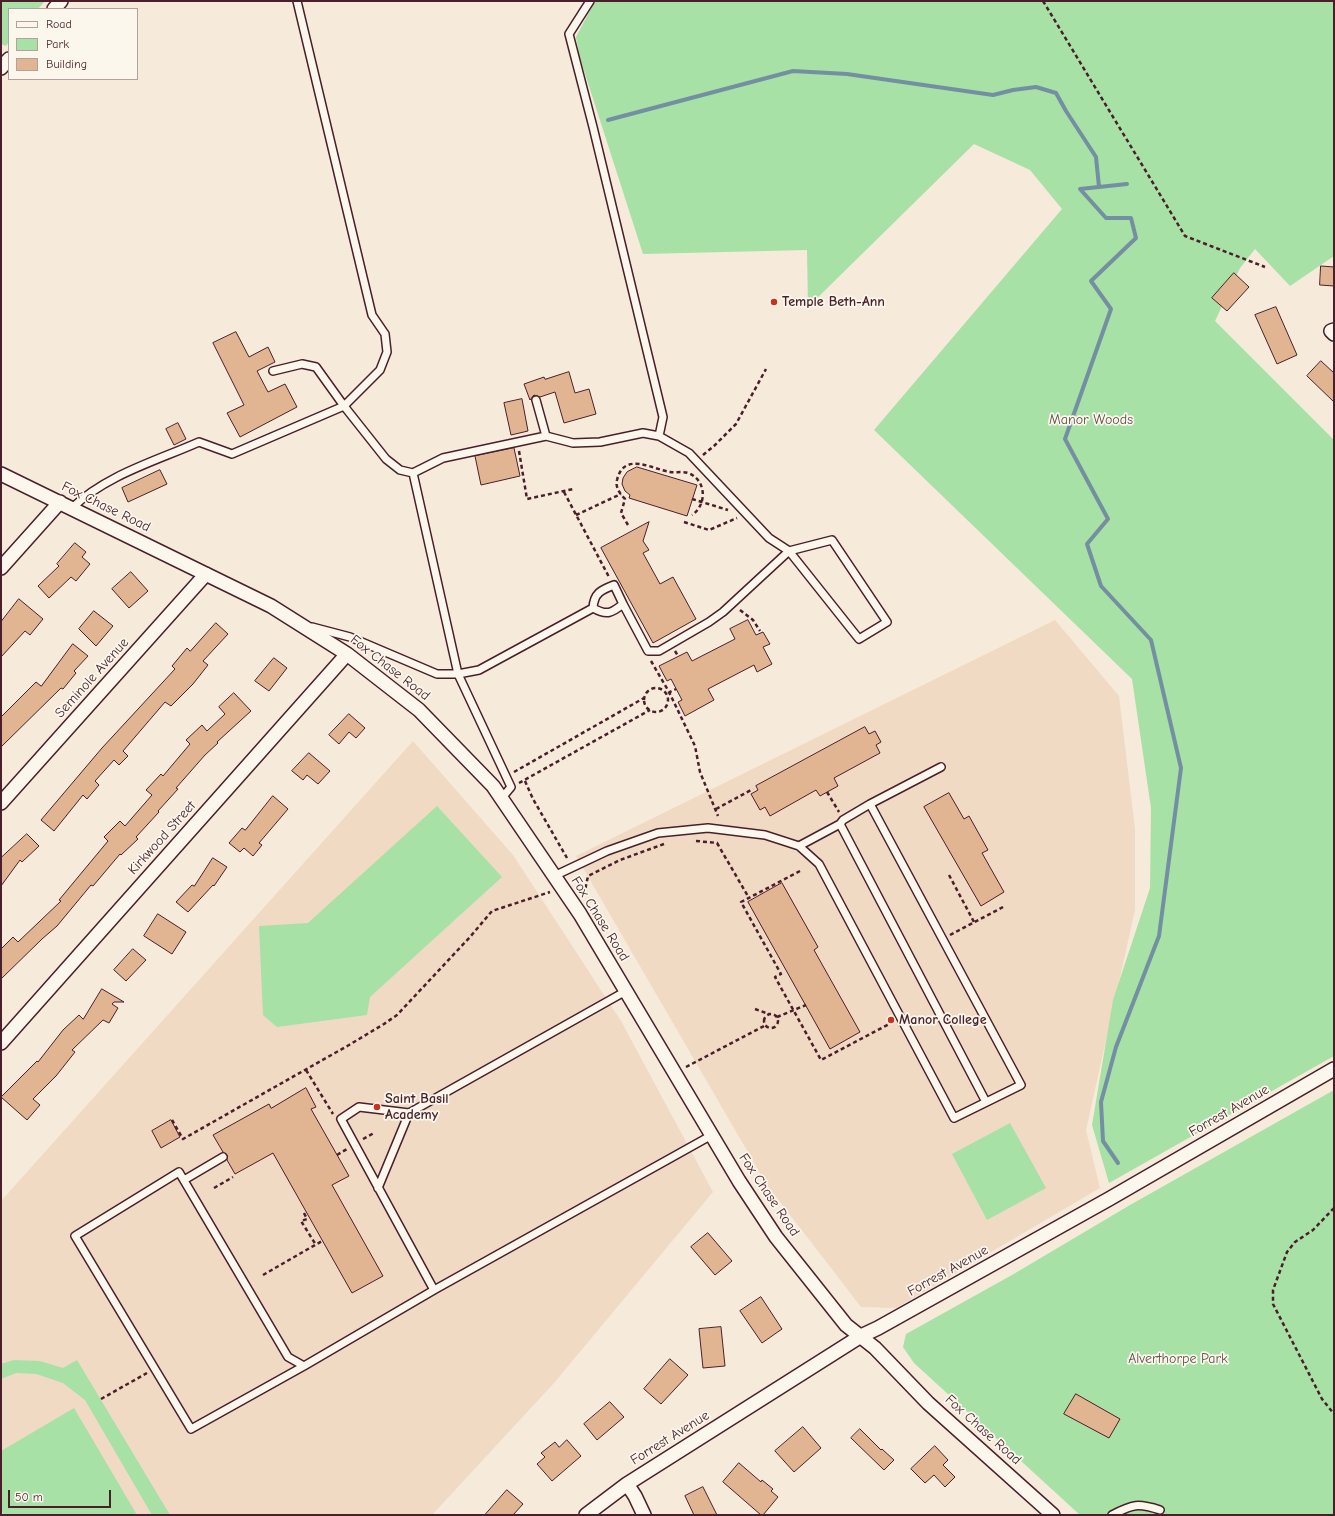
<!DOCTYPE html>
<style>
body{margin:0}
#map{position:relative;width:1335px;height:1516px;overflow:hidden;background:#f6eada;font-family:"Comic Neue",sans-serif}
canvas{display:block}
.frame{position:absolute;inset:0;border:2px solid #4a1f2b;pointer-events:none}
.legend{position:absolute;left:8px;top:8px;width:130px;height:72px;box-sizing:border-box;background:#fbf7ec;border:1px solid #b4a19f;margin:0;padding:5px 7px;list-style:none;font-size:12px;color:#4a1f2b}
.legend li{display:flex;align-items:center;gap:8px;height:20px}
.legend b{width:20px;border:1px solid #b4a19f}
.scale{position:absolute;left:8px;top:1490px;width:103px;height:18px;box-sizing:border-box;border:2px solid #4a1f2b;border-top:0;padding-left:5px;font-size:12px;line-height:14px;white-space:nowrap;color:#4a1f2b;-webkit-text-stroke:3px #fbf7ec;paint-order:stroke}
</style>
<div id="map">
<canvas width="1335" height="1516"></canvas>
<div class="frame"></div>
<ul class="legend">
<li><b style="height:5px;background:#fbf7ec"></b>Road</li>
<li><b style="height:11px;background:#a7e1a6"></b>Park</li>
<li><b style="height:11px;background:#e2b592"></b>Building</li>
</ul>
<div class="scale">50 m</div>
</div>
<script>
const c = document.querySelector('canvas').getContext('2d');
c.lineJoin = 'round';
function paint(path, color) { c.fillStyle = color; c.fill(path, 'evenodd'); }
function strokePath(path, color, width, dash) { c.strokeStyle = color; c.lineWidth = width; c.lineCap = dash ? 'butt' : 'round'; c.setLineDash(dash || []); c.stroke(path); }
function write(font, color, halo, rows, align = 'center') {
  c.font = font + ' "Comic Neue",sans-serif'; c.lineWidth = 3.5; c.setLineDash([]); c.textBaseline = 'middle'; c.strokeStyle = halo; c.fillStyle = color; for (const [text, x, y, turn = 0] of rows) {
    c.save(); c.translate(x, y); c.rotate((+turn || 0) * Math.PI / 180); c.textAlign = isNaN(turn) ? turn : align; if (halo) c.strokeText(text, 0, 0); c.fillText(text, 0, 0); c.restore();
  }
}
const built = new Path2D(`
 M 1055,620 L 1119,696 L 1135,829 L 1135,910 L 1086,1130 L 1100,1188 L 896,1308 L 861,1307 L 767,1185 L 576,856 Z
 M 413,741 L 513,855 L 621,1021 L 713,1192 L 554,1383 L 432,1515 L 1,1515 L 1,1201 Z`);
const green = new Path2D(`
 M 1,1 L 45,1 L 38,9 L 9,9 L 9,42 L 6,46 L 1,44 Z
 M 595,1 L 1334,1 L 1334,256 L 1290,286 L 1255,249 L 1240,268 L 1215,321 L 1334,440 L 1334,1056 L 1109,1183 L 1092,1125 L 1113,1000 L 1150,888 L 1151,808 L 1132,679 L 874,430 L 1062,209 L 1030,170 L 974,144 L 808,307 L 807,250 L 643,254 L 579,55 L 576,37 Z
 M 437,806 L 502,877 L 370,997 L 367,1015 L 277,1027 L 263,1015 L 259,926 L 308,923 Z
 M 1334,1090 L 1334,1515 L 1080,1515 L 914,1363 L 903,1347 L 906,1334 L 1012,1275 L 1130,1205 Z
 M 1010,1123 L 1046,1188 L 987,1220 L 952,1154 Z
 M 14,1360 L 40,1361 L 63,1368 L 77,1360 L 170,1515 L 152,1515 L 85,1400 L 63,1383 L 36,1374 L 16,1373 L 1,1379 L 1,1364 Z
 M 74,1408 L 137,1515 L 4,1515 L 1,1510 L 1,1451 Z`);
const stream = new Path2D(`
 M 608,120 L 793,71 L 847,74 L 993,95 L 1013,90 L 1036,87 L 1056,93 L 1066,111 L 1096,157 L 1099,187
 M 1118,1163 L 1103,1141 L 1101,1102 L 1116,1047 L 1159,936 L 1181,768 L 1151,640 L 1101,586 L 1087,544 L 1108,519 L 1065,439 L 1111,309 L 1091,281 L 1136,238 L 1131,218 L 1106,218 L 1080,189 L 1127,184`);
const building = new Path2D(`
 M 1321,266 L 1334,267 L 1334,286 L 1320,285 Z
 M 1234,273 L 1249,287 L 1227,311 L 1212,298 Z
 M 1276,307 L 1297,355 L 1277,364 L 1255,315 Z
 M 236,332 L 249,357 L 268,347 L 275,362 L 257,371 L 268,392 L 285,384 L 297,407 L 240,437 L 227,413 L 244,405 L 213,343 Z
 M 1321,361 L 1334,373 L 1334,402 L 1307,376 Z
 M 569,372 L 575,393 L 589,389 L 596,414 L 564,423 L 555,392 L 540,397 L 534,395 L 530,400 L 524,384 L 544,377 L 545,379 Z
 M 522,399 L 528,431 L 511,435 L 504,403 Z
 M 178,423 L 186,439 L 174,445 L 166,429 Z
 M 514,448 L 520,476 L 481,485 L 475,456 Z
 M 637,467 L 697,485 L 687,516 L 629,498 L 630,495 L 625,491 L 622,484 L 623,478 L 627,472 Z
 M 160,470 L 167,484 L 128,502 L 122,488 Z
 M 649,522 L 643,541 L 649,550 L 643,553 L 660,584 L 673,577 L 696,619 L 653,643 L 601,548 Z
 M 75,543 L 86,552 L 82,557 L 90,564 L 76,581 L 71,577 L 49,598 L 38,586 L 59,566 L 57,564 Z
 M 131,572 L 148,591 L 129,608 L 112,589 Z
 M 19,599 L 43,619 L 30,635 L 25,631 L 1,657 L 1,622 Z
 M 94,611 L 113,626 L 96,646 L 79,629 Z
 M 748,620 L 756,635 L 763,632 L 770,644 L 763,647 L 772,664 L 757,672 L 754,665 L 708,689 L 714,700 L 685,716 L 678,702 L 682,700 L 671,679 L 667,681 L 659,666 L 687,652 L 692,661 L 735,639 L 730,629 Z
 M 216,623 L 228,634 L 203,661 L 208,665 L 193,684 L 171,706 L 165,702 L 123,751 L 128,756 L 119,765 L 114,760 L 95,781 L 99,785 L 87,799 L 83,795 L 54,831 L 41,820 L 102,748 L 175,669 L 172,666 L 187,648 L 190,651 Z
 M 73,644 L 88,656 L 74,671 L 76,673 L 63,689 L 61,688 L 1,747 L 1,717 L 36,682 L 41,686 Z
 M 274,658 L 287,668 L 269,691 L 255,681 Z
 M 234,693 L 251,711 L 217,742 L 218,743 L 205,755 L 176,788 L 178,789 L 158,811 L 159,812 L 136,837 L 138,839 L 121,855 L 120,854 L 93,886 L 91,885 L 57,926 L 42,939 L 1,979 L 1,949 L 13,937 L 18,942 L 61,901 L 59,900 L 108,841 L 104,837 L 120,821 L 125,826 L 152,795 L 146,790 L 161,774 L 163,776 L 190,744 L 186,740 L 202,725 L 207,731 L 225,714 L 219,707 Z
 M 349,714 L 365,728 L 356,738 L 349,732 L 339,744 L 329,735 Z
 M 865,727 L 869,734 L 875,731 L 881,742 L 876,745 L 880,753 L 834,778 L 838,786 L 820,796 L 816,790 L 770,816 L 765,807 L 760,810 L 751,794 L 758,790 L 756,786 Z
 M 309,753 L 330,771 L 318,784 L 307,775 L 303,780 L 292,771 Z
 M 949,793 L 964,819 L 969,816 L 988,850 L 982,853 L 1004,892 L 981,906 L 924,807 Z
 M 273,796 L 288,809 L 259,843 L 262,845 L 253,856 L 244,848 L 240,852 L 229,843 L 242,828 L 245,830 Z
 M 27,834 L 39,846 L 22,862 L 20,860 L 1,886 L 1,858 Z
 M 213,858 L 227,867 L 214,886 L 213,885 L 188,912 L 176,902 L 192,885 L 194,886 Z
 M 782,883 L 818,947 L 814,950 L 860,1032 L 830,1049 L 748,902 Z
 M 158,914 L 186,932 L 172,954 L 144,936 Z
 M 133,949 L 146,960 L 126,981 L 114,970 Z
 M 102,989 L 124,1002 L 114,1002 L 112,1004 L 118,1008 L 109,1023 L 103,1020 L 72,1050 L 75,1052 L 56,1076 L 33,1099 L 40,1105 L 27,1120 L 1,1097 L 37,1061 L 38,1062 L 63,1030 L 79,1015 L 83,1019 Z
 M 306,1088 L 316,1107 L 311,1109 L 349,1176 L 332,1185 L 383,1276 L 352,1293 L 273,1153 L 235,1174 L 227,1160 L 227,1155 L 223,1152 L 213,1135 L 269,1104 L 271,1108 Z
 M 171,1120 L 180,1137 L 161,1148 L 152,1131 Z
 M 708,1233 L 732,1261 L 715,1275 L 691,1247 Z
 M 761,1297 L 782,1329 L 762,1343 L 740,1311 Z
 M 721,1327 L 725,1366 L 703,1368 L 699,1329 Z
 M 670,1359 L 688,1375 L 661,1404 L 644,1389 Z
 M 1076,1394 L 1120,1419 L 1109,1438 L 1064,1414 Z
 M 610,1402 L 624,1417 L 597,1440 L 584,1424 Z
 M 803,1427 L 821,1448 L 794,1472 L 775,1451 Z
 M 860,1429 L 881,1450 L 882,1449 L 894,1460 L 884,1470 L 851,1438 Z
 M 567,1440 L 581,1456 L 552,1481 L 537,1464 L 545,1457 L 541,1453 L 555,1442 L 559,1447 Z
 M 935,1446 L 948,1460 L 943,1465 L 955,1477 L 945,1487 L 934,1475 L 925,1483 L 911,1469 Z
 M 739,1463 L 761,1482 L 762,1480 L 773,1489 L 771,1491 L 778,1497 L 763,1515 L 761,1515 L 723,1482 Z
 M 703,1487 L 717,1515 L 694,1515 L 685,1496 Z
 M 507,1490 L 523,1504 L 513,1515 L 485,1515 Z`);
const path = new Path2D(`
 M 1043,1 L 1185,236 L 1265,267
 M 519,451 L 527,499 L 573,489
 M 703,455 L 714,446 L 736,424 L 766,369
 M 564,492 L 609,577
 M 692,499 L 728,510
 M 576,515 L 621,494
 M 684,522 L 709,530 L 737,518
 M 628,525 L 621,513 L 625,499 C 620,494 615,487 617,480 C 624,451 652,469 670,472 C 676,473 682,471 688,473 C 707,480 707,505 692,515
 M 740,610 L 753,620 L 760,631
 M 675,651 L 678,656
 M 651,661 L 669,692 L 695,746 L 700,772 L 718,816
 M644 700a12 12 0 1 1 24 0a12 12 0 1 1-24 0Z
 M 668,693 L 676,689
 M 514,772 L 644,698
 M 525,781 L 533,799 L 567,858
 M 519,783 L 650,710
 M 827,792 L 839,812
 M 716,809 L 753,789
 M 696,841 L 718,843
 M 717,843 L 749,898
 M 800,871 L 741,902 L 781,974 L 775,977 L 821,1060 L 893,1022
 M 949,875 L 974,922
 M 584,895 L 588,876 L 620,860 L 664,844
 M 950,935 L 1005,906
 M 755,1009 L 769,1014
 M764 1021a7 7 0 1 1 14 0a7 7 0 1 1-14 0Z
 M 777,1017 L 806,1005
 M 686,1067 L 766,1025
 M 306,1070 L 333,1114
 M 172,1120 L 183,1139 L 349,1045 L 384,1024 L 397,1015 L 470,937 L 492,911 L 550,892
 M 363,1139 L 374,1133
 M 337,1155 L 347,1149
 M 214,1188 L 233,1177
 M 1334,1208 L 1313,1230 L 1295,1242 L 1287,1252 L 1273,1290 L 1273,1304 L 1322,1399 L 1334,1414
 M 304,1213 L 307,1219 L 301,1221 L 316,1245
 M 263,1275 L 322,1241
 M 101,1399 L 147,1373`);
const lane = new Path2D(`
 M 590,1 L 569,34 L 593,127 L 663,417 L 659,436
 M 273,371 L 302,364 L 316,367 L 344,406 L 380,370 L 387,352 L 385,334 L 372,315 L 297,1
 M 72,508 C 106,475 156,461 199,442 L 232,454 L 344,406 L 386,459 L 400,470 L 413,473
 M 593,608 C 594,593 601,590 614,585 L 623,604
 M 312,627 L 350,637 L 437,674 L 458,674 L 479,670 L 593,608 C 607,616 612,613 623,604 L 648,651 L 659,651 L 709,622 L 723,612 L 789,551 L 832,540 L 887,622 L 859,639 L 789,551 L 769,538 L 689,453 L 659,436 L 643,433 L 600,442 L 573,443 L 546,436
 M 501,799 L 511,787 L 458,674 L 413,473 L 443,458 L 546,436 L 536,400
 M 870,804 L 941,767
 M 840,824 L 986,1102
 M 554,876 L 607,851 L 658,833 L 708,828 L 765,835 L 799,846 L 819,864 L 954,1118 L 1021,1085 L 870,804 L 843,820 L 840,824 L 799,846
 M 626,991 L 409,1113 L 359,1107 L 341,1119 L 434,1290 L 712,1135
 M 184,1180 L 223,1157
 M 378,1188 L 409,1113
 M 304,1366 L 191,1429 L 75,1236 L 179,1172 L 288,1357 L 304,1366 L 434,1290
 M 1112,1515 C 1133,1504 1138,1503 1160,1510`);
const street = new Path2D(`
 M 54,9 L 61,1
 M 1,68 L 9,59
 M 1334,330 L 1331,331 L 1334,334
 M 1,474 L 271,606 L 347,654 L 419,710 L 493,786 L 580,914 L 739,1181 L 776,1237 L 846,1325 L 875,1348 L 928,1403 L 1053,1515
 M 1,568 L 60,502
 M 1,803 L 206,574
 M 1,1043 L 347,654
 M 627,1484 L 635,1496 L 644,1515
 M 586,1515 L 627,1484 L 861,1336 L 878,1328 L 1109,1199 L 1334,1069`);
const markers = [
 [774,302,4,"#c8321e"],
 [891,1020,4,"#c8321e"],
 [377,1107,4,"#c8321e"]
];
const poiNames = [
 ["Temple Beth-Ann",782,302],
 ["Manor College",899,1020],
 ["Saint Basil",385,1099],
 ["Academy",385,1115]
];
const parkNames = [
 ["Manor Woods",1091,420],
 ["Alverthorpe Park",1178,1359]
];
const streetNames = [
 ["Fox Chase Road",106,507,26],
 ["Fox Chase Road",390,668,38],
 ["Seminole Avenue",92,678,-48],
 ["Kirkwood Street",162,838,-48],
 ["Fox Chase Road",600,919,58],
 ["Forrest Avenue",1229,1111,-30],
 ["Fox Chase Road",769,1195,56],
 ["Forrest Avenue",948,1271,-29],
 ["Fox Chase Road",983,1430,42],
 ["Forrest Avenue",670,1438,-32]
];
paint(built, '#f0dac4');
paint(green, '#a7e1a6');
strokePath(stream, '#748fa2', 4);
paint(building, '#e2b592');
strokePath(building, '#4a1f2b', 1);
strokePath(lane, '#4a1f2b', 10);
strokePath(street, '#4a1f2b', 16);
strokePath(path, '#4a1f2b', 2.5, [4, 3]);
strokePath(lane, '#fbf7ec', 7);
strokePath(street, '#fbf7ec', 13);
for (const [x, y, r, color] of markers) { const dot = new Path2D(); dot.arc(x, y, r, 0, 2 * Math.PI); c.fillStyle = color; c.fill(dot); strokePath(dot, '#fbf7ec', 1.5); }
write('bold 14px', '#4a1f2b', '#fbf7ec', poiNames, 'left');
write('14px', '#61504a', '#fbf7ec', parkNames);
write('14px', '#4a1f2b', '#fbf7ec', streetNames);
</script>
